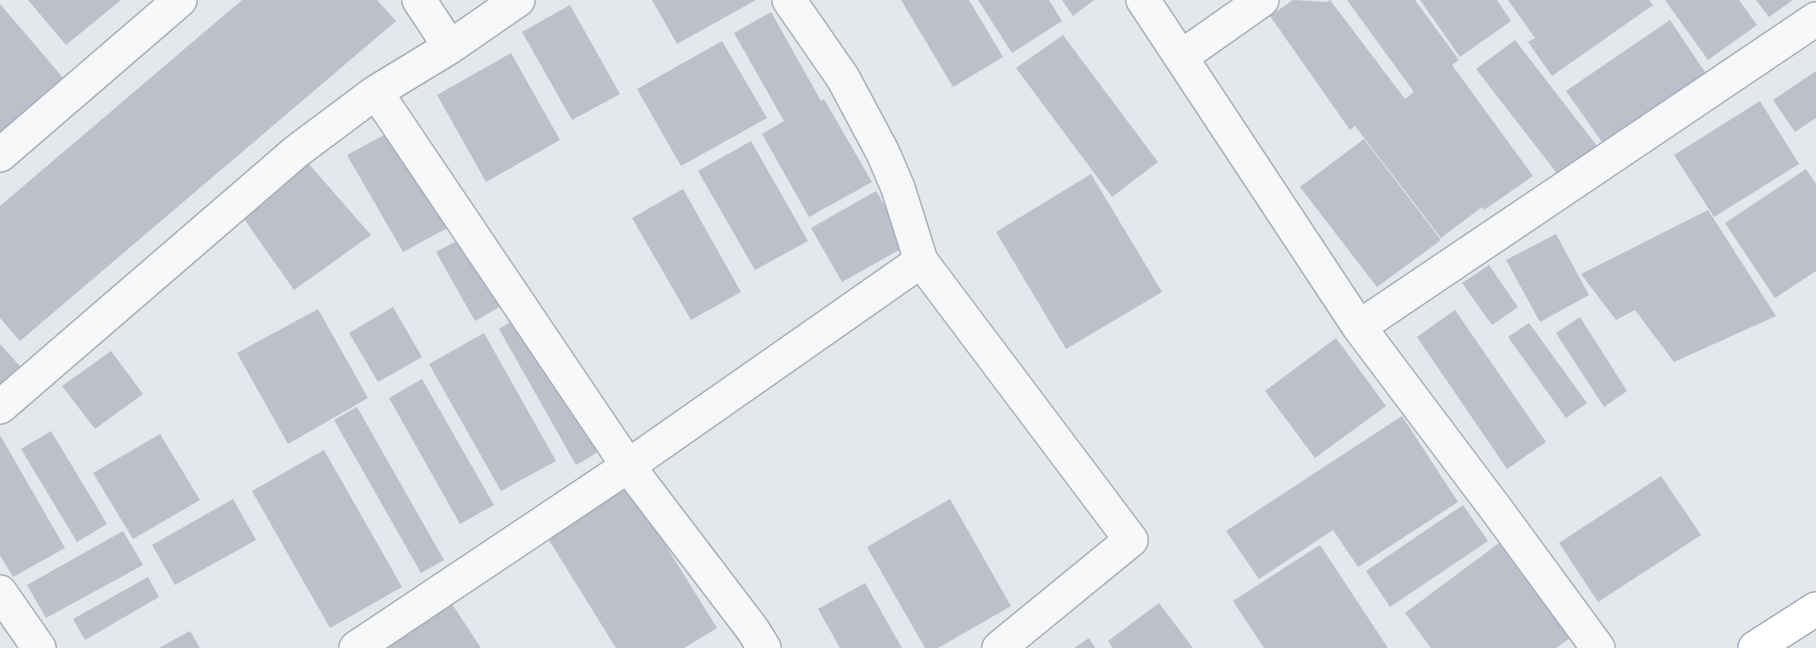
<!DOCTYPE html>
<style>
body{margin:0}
canvas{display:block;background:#e4e7ec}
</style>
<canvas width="1816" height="648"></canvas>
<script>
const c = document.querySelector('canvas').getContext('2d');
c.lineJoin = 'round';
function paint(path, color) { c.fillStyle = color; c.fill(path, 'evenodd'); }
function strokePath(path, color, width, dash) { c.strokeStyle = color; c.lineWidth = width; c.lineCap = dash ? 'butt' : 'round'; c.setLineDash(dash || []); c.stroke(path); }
const building = new Path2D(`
 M 28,0 L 121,0 L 66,45 Z
 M 242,0 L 377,0 L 396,21 L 20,341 L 0,318 L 0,206 Z
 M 652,0 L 756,0 L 677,44 Z
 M 901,0 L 969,0 L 1003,57 L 953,87 Z
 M 978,0 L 1049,0 L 1062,21 L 1012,53 Z
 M 1062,0 L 1094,0 L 1073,16 Z
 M 1293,0 L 1327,2 L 1330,0 L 1405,99 L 1414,92 L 1347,0 L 1415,0 L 1459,60 L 1452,65 L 1533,176 L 1484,210 L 1482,207 L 1441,238 L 1355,126 L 1350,130 L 1270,16 Z
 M 1420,0 L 1497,0 L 1511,21 L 1460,57 Z
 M 1508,0 L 1649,0 L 1653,5 L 1552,76 L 1528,42 L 1535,38 Z
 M 1665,0 L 1739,0 L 1757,25 L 1708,60 Z
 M 1756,0 L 1793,0 L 1769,17 Z
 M 0,4 L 65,80 L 0,134 Z
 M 570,5 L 620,94 L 572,120 L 522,32 Z
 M 771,12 L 821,101 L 824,99 L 872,182 L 809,217 L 762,134 L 784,121 L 734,33 Z
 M 1670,20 L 1707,75 L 1604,145 L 1566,91 Z
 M 1063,35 L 1158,162 L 1112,197 L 1016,68 Z
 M 1515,40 L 1597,146 L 1559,176 L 1476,69 Z
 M 722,41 L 767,118 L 681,166 L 637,89 Z
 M 511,53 L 560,140 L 486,182 L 437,95 Z
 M 1816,71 L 1816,118 L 1795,132 L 1773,100 Z
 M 1760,101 L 1799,164 L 1714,217 L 1674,155 Z
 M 395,129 L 451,226 L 403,252 L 347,155 Z
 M 1364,139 L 1441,240 L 1377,287 L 1300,187 Z
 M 751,141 L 808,241 L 755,270 L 698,171 Z
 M 301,155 L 371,235 L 294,290 L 237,209 Z
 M 1806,169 L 1816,184 L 1816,271 L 1775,298 L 1725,223 Z
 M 1091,174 L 1162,292 L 1066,349 L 996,232 Z
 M 683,189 L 741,292 L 691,320 L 632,218 Z
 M 876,191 L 908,245 L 842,282 L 811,228 Z
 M 1708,210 L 1776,316 L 1674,362 L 1635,310 L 1616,320 L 1581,274 Z
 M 1556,234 L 1589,295 L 1540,322 L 1506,260 Z
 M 462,238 L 501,306 L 475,321 L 436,252 Z
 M 1489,265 L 1518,307 L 1492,325 L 1462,283 Z
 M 393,307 L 422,357 L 378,382 L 349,333 Z
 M 318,309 L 368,398 L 288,444 L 237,353 Z
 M 1455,310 L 1546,442 L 1507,469 L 1417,337 Z
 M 522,315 L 600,451 L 576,465 L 499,329 Z
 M 1580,317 L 1627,391 L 1604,407 L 1556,333 Z
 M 1529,323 L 1587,403 L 1566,418 L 1508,337 Z
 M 484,333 L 556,461 L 501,491 L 429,364 Z
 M 1336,338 L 1386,406 L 1315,458 L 1265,391 Z
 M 0,344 L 20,366 L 0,384 Z
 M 111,351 L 143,394 L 95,429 L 62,386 Z
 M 422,379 L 494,505 L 460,524 L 389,398 Z
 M 357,407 L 444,560 L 421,573 L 334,420 Z
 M 1402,416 L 1458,502 L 1358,567 L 1333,530 L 1259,579 L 1226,531 Z
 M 51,431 L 107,524 L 77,542 L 21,449 Z
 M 160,434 L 200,500 L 133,539 L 93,473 Z
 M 0,435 L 65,548 L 13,577 L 0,555 Z
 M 324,450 L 402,587 L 330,628 L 252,491 Z
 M 1661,476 L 1701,535 L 1598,602 L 1559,543 Z
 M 629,486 L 717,628 L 684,648 L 616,648 L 547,537 Z
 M 233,499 L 256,540 L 175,585 L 152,545 Z
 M 950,499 L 1011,606 L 938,648 L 925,648 L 867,547 Z
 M 1463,505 L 1488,541 L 1390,607 L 1366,571 Z
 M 123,531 L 143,565 L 46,618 L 27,585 Z
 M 1499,543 L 1570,638 L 1556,648 L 1431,648 L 1405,613 Z
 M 1320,545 L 1388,648 L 1264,648 L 1233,601 Z
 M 148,577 L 159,597 L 85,640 L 73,619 Z
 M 865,583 L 902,648 L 840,648 L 818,609 Z
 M 450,601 L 481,648 L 380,648 Z
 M 1159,603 L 1193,648 L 1113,648 L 1108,641 Z
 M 190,631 L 200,648 L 159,648 Z
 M 1089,638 L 1095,648 L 1074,648 Z`);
const minor = new Path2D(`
 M 419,0 L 450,47
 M 789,0 L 843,78 L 883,153 L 898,188 L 921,261 L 1131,540 L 999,648
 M 1143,0 L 1359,327 L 1496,509 L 1598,648
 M 1181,57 L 1262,0
 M 376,92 L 628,466 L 753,630 L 764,648
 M 0,155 L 180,0
 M 1359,327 L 1816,19
 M 0,407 L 297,151 L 376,92 L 450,47 L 518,0
 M 0,592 L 39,648
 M 356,648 L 628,466 L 921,261`);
const primary = new Path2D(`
 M 1755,648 L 1816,609`);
paint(building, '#bbc0ca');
strokePath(minor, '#a9aeb7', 36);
strokePath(primary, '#a3abb8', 36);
strokePath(minor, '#f7f8fa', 33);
strokePath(primary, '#fff', 33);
</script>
